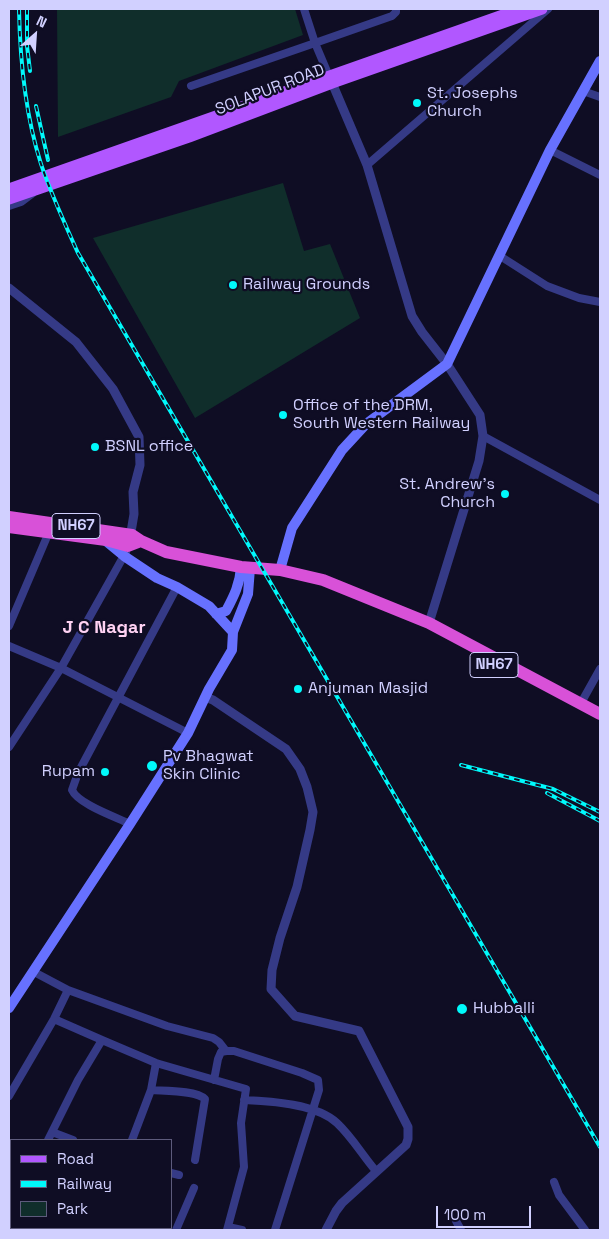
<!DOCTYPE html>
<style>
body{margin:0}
#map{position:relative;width:609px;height:1239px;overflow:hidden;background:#0f0d24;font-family:"Space Grotesk",sans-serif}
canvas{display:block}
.frame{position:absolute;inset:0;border:10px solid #d1d0ff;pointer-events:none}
.legend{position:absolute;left:10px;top:1139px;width:162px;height:90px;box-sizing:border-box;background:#0f0d24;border:1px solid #5d5b7c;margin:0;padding:6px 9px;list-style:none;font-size:15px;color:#d1d0ff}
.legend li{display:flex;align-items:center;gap:10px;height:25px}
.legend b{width:25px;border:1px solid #5d5b7c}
.north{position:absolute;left:10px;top:10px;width:50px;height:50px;-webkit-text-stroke:4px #0f0d24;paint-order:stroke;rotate:26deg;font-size:14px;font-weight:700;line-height:20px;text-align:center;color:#d1d0ff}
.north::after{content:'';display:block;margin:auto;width:18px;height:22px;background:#d1d0ff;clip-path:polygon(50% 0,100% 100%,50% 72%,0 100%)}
.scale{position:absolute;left:436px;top:1206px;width:95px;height:22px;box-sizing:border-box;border:2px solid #d1d0ff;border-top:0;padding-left:6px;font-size:15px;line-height:18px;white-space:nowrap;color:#d1d0ff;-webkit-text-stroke:4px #0f0d24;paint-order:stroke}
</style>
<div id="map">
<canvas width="609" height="1239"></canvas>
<div class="frame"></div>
<ul class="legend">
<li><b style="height:6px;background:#b157ff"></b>Road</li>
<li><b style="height:6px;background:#00f9fb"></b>Railway</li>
<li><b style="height:14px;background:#102e2b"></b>Park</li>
</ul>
<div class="north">N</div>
<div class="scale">100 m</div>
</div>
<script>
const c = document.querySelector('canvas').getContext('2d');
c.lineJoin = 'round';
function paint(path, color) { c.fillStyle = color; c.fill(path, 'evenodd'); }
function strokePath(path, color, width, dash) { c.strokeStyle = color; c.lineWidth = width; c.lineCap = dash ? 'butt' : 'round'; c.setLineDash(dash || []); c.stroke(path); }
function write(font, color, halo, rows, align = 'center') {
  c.font = font + ' "Space Grotesk",sans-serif'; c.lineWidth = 4.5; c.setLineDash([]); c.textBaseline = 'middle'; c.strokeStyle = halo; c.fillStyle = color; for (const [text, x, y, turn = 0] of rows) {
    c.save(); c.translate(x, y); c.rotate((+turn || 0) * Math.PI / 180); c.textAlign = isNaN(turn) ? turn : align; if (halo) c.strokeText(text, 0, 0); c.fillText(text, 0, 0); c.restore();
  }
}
const green = new Path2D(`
 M 57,9 L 295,9 L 303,35 L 179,81 L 171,97 L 58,137 Z
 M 283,183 L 304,251 L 330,244 L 360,318 L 195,418 L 93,238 Z`);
const minor = new Path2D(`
 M 329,76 L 315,43 L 392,16 L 396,12 L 396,9
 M 191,86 L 315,43 L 304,9
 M 583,91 L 600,97
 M 550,150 L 600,175
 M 367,165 L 548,9
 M 9,206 L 21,202 L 33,193
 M 500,256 L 547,286 L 579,298 L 600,302
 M 483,436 L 600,500
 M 9,626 L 49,532
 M 9,646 L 61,668 L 188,733
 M 581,703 L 600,669
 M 9,747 L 61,668 L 126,552
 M 130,824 C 116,817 78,804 72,790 L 78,773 L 177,587
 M 34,972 L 68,990 L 167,1026 L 213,1038 L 219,1042 L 226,1051
 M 54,1019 L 102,1040
 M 214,1080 L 218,1059 L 221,1052 L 226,1051 L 234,1051 L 302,1073 L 318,1080 L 319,1090 L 275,1230
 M 151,1090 C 164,1091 196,1090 205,1099 L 195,1160
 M 9,1096 L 54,1019 L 68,990
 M 244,1100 C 271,1101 317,1104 337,1123 C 352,1137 363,1156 376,1171
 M 52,1132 L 73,1140
 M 48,1140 L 78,1080 L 102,1040 L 156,1063 L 246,1089 L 241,1123 L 244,1167 L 227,1230
 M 132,1140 L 151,1090 L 156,1063
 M 171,1173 L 179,1175
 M 554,1182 L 559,1195 L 585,1230
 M 456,1221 L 461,1230
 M 228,1227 L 242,1230
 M 88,1230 L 90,1228
 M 176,1230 L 194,1188`);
const tertiary = new Path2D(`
 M 330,78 L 367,165 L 412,316 L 422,332 L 447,364 L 480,415 L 483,436 L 479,461 L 429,623
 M 9,288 L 76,342 L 113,389 L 139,437 L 140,465 L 133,492 L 134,514 L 130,538
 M 205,697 L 213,700 L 286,749 L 300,769 L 307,787 L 313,812 L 310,830 L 297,887 L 280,938 L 272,970 L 271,989 L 295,1016 L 359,1031 L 408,1127 L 408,1139 L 406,1145 L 342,1203 L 336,1211 L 326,1230
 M 16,1228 L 20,1230`);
const secondary = new Path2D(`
 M 107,542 L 124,556 L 157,578 L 177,587 L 209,606 L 233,632
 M 280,570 L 292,528 L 342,450 L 366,424 L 447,364 L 550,150 L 600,61
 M 216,614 L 226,611 C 234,596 240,584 241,567
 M 9,1008 L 130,824 L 188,733 L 209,689 L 232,650 L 233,632 L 248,594 L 250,568`);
const primary = new Path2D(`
 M 9,189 L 520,9
 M 9,199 L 189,137 L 332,83 L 542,9`);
const trunk = new Path2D(`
 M 9,517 L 132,535 L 141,541 L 166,552 L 241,567 L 280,570 L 323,580 L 429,623 L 600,714
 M 9,527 L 106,540 L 128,546 L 141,541`);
const rail = new Path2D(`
 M 19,9 C 20,61 25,114 41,164 C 51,194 65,224 78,253 L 600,1147
 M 27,9 L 27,46 L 30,71
 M 36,106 L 48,160
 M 461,765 L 553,789 L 600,812
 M 547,793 L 600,821`);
const markers = [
 [417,103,5,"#00f9fb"],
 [233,285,5,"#00f9fb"],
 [283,415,5,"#00f9fb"],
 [95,447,5,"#00f9fb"],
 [505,494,5,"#00f9fb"],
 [298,689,5,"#00f9fb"],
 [152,766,6,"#00f9fb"],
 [105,772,5,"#00f9fb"],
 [462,1009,6,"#00f9fb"]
];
const shields = [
 [76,526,48],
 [494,665,48]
];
const shieldNames = [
 ["NH67",76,526],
 ["NH67",494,665]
];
const streetNames = [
 ["SOLAPUR ROAD",270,90,-21]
];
const poiNames = [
 ["St. Josephs",427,94],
 ["Church",427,112],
 ["Railway Grounds",243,285],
 ["Office of the DRM,",293,406],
 ["South Western Railway",293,424],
 ["BSNL office",105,447],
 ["St. Andrew's",495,485,"right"],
 ["Church",495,503,"right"],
 ["Anjuman Masjid",308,689],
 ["Pv Bhagwat",163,757],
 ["Skin Clinic",163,775],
 ["Rupam",95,772,"right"],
 ["Hubballi",473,1009]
];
const neighbourhoodNames = [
 ["J C Nagar",104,628]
];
paint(green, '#102e2b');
strokePath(minor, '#353a86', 8);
strokePath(tertiary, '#353a86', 9);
strokePath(secondary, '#6771ff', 10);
strokePath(primary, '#b157ff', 11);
strokePath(trunk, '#d851d8', 12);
strokePath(rail, '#00f9fb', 4);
strokePath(rail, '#0f0d24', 2, [5.5]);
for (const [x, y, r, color] of markers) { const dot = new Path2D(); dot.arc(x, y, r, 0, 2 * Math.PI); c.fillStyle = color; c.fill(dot); strokePath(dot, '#0f0d24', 2); }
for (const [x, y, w] of shields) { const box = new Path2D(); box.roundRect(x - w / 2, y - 12.5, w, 25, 4); c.fillStyle = '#0f0d24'; c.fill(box); strokePath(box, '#d1d0ff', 1); }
write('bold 15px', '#d1d0ff', null, shieldNames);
write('16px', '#d1d0ff', '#0f0d24', streetNames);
write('16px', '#d1d0ff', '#0f0d24', poiNames, 'left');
write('bold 18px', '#ffd2f3', '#0f0d24', neighbourhoodNames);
</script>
